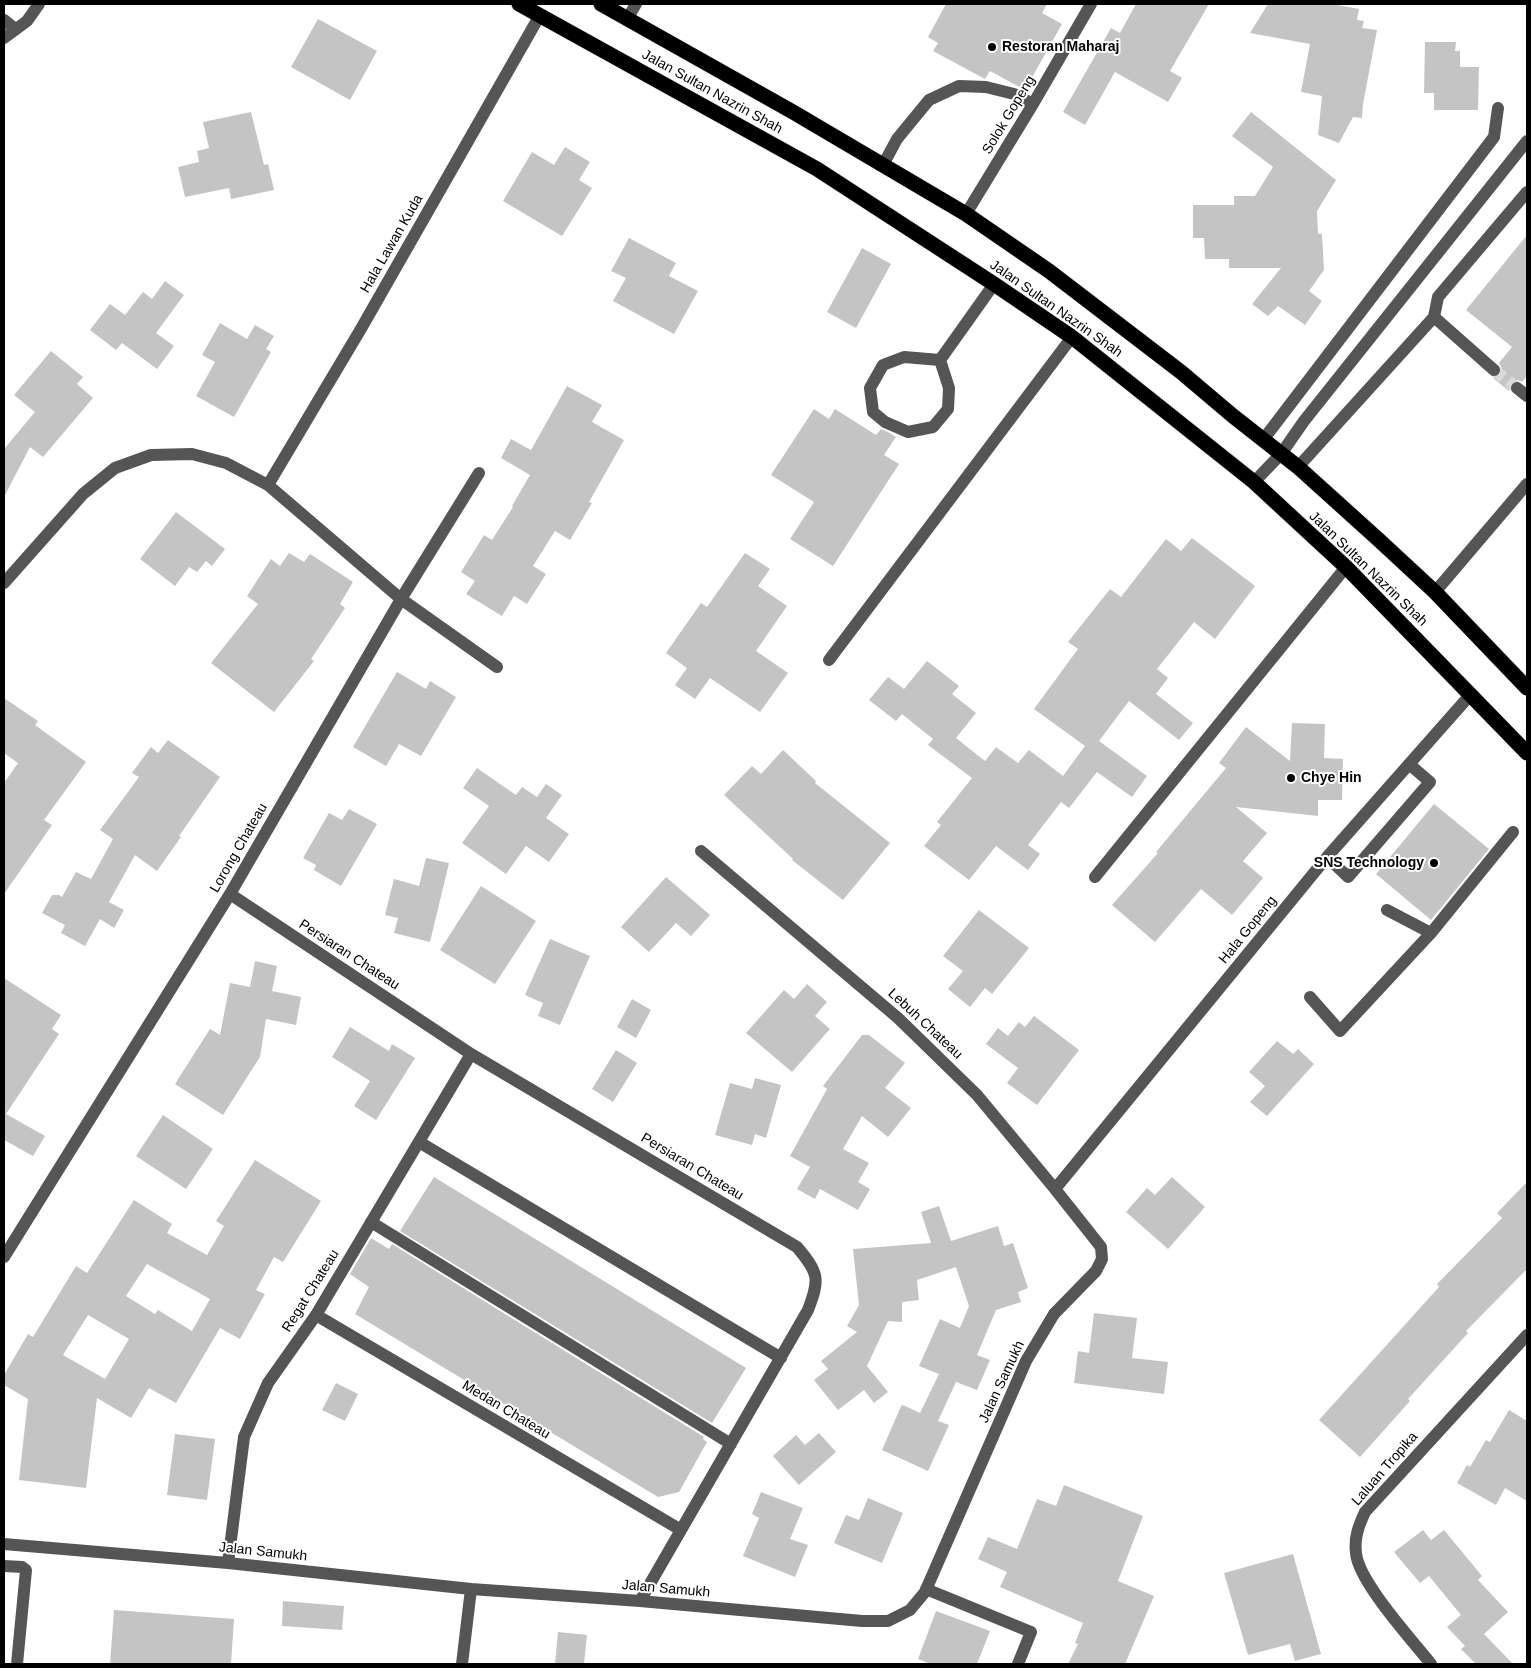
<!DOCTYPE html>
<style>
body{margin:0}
#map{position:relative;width:1531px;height:1668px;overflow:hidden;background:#fff;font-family:Arial,sans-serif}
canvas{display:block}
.frame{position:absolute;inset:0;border:5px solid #000;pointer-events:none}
</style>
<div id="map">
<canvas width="1531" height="1668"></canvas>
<div class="frame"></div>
</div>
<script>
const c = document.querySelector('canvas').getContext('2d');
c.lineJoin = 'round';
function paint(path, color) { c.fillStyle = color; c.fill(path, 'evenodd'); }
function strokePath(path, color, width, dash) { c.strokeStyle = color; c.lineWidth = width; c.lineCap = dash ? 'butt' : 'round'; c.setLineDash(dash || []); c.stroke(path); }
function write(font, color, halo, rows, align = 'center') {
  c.font = font + ' Arial,sans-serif'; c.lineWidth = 4; c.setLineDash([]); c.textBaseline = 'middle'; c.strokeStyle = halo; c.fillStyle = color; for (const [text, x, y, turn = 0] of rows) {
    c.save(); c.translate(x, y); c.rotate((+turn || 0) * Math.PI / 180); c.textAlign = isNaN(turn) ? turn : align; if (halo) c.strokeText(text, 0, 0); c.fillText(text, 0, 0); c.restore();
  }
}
const building = new Path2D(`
 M 946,4 L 1047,4 L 1042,13 L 1062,24 L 1025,90 L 990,71 L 985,79 L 933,51 L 938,43 L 928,37 Z
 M 1136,4 L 1209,4 L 1170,71 L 1182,78 L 1168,102 L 1115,72 L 1085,125 L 1063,112 L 1111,28 L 1120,33 Z
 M 1268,4 L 1332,4 L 1359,9 L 1357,20 L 1364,21 L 1362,28 L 1377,30 L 1363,104 L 1362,118 L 1353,117 L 1339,143 L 1318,135 L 1322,96 L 1301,92 L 1310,44 L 1250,33 Z
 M 318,19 L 377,51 L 350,100 L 291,67 Z
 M 1425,42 L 1456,42 L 1455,51 L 1460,51 L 1460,67 L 1479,67 L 1478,110 L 1434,110 L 1434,93 L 1424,93 Z
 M 251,112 L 264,165 L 268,164 L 274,190 L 231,199 L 229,188 L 185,197 L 178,167 L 199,162 L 197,151 L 209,148 L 203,122 Z
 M 1251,112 L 1336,180 L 1317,211 L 1318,234 L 1322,234 L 1324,270 L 1309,291 L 1322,301 L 1305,325 L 1278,306 L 1268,316 L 1252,304 L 1281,268 L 1229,268 L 1229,259 L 1205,259 L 1204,238 L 1193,238 L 1193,205 L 1234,205 L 1234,196 L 1255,196 L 1273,167 L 1232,136 Z
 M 565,147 L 590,162 L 579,180 L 592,188 L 562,236 L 503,201 L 532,152 L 554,165 Z
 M 1527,235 L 1527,376 L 1522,382 L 1518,380 L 1511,383 L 1509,386 L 1509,391 L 1493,378 L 1500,375 L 1502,368 L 1499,363 L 1512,347 L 1466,310 Z
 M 629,238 L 676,263 L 669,276 L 698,291 L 674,334 L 613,301 L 626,278 L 611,271 Z
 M 862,248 L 891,264 L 856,328 L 827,312 Z
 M 165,281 L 184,295 L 156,333 L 174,346 L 157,369 L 122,343 L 116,350 L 90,330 L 110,304 L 125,315 L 143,292 L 152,299 Z
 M 220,323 L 247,339 L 255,325 L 274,336 L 266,349 L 271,352 L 234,417 L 196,396 L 215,362 L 202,355 Z
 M 51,351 L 83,377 L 77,384 L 93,398 L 43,457 L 30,447 L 4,497 L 4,449 L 35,412 L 14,395 Z
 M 567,386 L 602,405 L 592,422 L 624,440 L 589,502 L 592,503 L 570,540 L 555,531 L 533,566 L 546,574 L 527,604 L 514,596 L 502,616 L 466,594 L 475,581 L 461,572 L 484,535 L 492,540 L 513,507 L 512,506 L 530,475 L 501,458 L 511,439 L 531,450 Z
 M 814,409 L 829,419 L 835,409 L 876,435 L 881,429 L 888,432 L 896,437 L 884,455 L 899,464 L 833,566 L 790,539 L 814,502 L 771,475 Z
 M 176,512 L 225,549 L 212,566 L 206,561 L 197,572 L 189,567 L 175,586 L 140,559 Z
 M 1192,538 L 1255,586 L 1215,639 L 1194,622 L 1157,669 L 1168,678 L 1156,694 L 1193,723 L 1179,740 L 1129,701 L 1099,741 L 1147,776 L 1132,797 L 1097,772 L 1069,808 L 1061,802 L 1028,845 L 1040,854 L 1028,870 L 996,846 L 969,880 L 924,846 L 941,825 L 937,822 L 972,778 L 928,745 L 933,739 L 902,714 L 896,721 L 869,700 L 888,677 L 904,689 L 927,661 L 959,686 L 952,694 L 976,713 L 956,738 L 985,761 L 996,747 L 1018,763 L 1029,750 L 1063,776 L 1085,746 L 1034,709 L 1078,649 L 1068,642 L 1110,589 L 1121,597 L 1166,539 L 1181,551 Z
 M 289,553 L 304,562 L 310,554 L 353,582 L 340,604 L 345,608 L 311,659 L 314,661 L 274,712 L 211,663 L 258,604 L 247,596 L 271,559 L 280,566 Z
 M 745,553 L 770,569 L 758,586 L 787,606 L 756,651 L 788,673 L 760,712 L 710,678 L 695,699 L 675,685 L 687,668 L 666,653 L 701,603 L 707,607 Z
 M 397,672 L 426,689 L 430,681 L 456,697 L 421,756 L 399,744 L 386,766 L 353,747 Z
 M 4,698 L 38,721 L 35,725 L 86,762 L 44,820 L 52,825 L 4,894 L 4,783 L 18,763 L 4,753 Z
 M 1292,723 L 1325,724 L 1324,758 L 1343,759 L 1342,800 L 1318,800 L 1318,816 L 1236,807 L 1267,833 L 1243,861 L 1263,878 L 1232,915 L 1201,889 L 1155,942 L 1112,905 L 1158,853 L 1156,852 L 1226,768 L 1219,763 L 1246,727 L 1290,761 Z
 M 168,740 L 220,777 L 179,836 L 181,837 L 157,871 L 135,855 L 109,902 L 124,910 L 114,928 L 100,919 L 85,946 L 61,933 L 65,925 L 42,913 L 52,895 L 59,895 L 62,897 L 76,872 L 91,879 L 113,839 L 100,830 L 139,777 L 132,773 L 151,747 L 158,753 Z
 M 783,750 L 816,781 L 815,783 L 890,843 L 843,900 L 792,860 L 793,859 L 724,795 L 752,766 L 761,774 Z
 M 477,768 L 516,795 L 522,787 L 537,797 L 546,784 L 562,795 L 546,818 L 569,834 L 549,862 L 526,846 L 506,874 L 462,843 L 489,806 L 463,788 Z
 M 1434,804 L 1489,849 L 1431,920 L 1376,874 Z
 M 349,809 L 377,824 L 341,886 L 314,870 L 316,865 L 303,858 L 329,813 L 342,820 Z
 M 426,858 L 449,863 L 430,942 L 394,933 L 398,918 L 385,915 L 394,879 L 419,886 Z
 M 666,877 L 710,915 L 691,936 L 676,923 L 649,952 L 621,927 Z
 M 481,886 L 536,921 L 495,984 L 440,950 Z
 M 979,910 L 1029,948 L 992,994 L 985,988 L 970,1007 L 948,989 L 963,971 L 943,956 Z
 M 550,939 L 590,956 L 560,1025 L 538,1016 L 543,1003 L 525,995 Z
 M 255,961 L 277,966 L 272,991 L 301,997 L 296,1025 L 266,1019 L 260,1057 L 223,1115 L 175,1084 L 210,1029 L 220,1035 L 230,983 L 250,987 Z
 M 4,978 L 61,1015 L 52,1029 L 59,1034 L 6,1114 L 45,1136 L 33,1156 L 4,1140 Z
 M 807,984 L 827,1002 L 815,1016 L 830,1029 L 792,1072 L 746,1033 L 784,990 L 794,999 Z
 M 632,999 L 651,1010 L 636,1038 L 617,1027 Z
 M 1034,1016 L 1079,1050 L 1037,1105 L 1007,1083 L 1018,1068 L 986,1044 L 998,1028 L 1008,1036 L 1019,1022 L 1025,1027 Z
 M 350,1027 L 389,1051 L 392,1044 L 415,1058 L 376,1120 L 354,1106 L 370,1081 L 332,1057 Z
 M 862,1035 L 869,1035 L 905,1063 L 885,1088 L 911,1108 L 888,1137 L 862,1116 L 843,1149 L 869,1163 L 858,1182 L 870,1189 L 858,1210 L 820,1189 L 815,1199 L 797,1189 L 810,1167 L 790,1156 L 827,1089 L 823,1086 Z
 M 1277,1041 L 1293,1054 L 1298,1049 L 1314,1064 L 1267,1116 L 1250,1102 L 1265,1086 L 1249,1072 Z
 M 616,1050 L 637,1063 L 613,1102 L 592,1089 Z
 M 755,1078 L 781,1085 L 766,1138 L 755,1134 L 752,1145 L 715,1135 L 730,1083 L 752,1089 Z
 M 163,1115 L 213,1149 L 186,1189 L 136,1156 Z
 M 255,1160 L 321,1201 L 283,1262 L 274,1257 L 256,1290 L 265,1294 L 240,1339 L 220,1328 L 176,1403 L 149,1388 L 131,1418 L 97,1398 L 86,1488 L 19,1480 L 28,1399 L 4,1385 L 4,1375 L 28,1334 L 33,1337 L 76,1266 L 87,1273 L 134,1200 L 172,1224 L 167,1233 L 207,1255 L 224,1226 L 216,1221 ZM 147,1264 L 210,1299 L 192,1331 L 158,1310 L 155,1314 L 126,1296 ZM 88,1315 L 129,1339 L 105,1379 L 63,1355 Z
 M 434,1177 L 746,1368 L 712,1423 L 400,1231 Z
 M 1172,1177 L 1205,1207 L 1168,1249 L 1126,1212 L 1147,1188 L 1155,1195 Z
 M 1527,1182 L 1527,1269 L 1466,1331 L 1468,1333 L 1408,1399 L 1410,1401 L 1360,1457 L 1319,1420 L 1439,1287 L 1437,1284 L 1502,1218 L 1497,1213 Z
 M 939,1206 L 951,1241 L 998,1226 L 1004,1246 L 1013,1243 L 1028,1288 L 1018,1292 L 1021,1302 L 996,1310 L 977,1355 L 990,1360 L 977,1390 L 956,1382 L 938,1421 L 949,1425 L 928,1471 L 882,1450 L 902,1404 L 902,1407 L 903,1405 L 920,1413 L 939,1374 L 919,1366 L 940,1319 L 960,1328 L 969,1306 L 956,1267 L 917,1280 L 919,1300 L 902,1302 L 902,1322 L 888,1321 L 867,1366 L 888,1392 L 874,1403 L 864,1390 L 838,1410 L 814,1380 L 828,1369 L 821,1361 L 857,1332 L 847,1326 L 859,1305 L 853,1249 L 931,1243 L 921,1212 Z
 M 371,1238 L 389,1249 L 392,1244 L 704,1437 L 703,1439 L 707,1442 L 679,1492 L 658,1497 L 355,1314 L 369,1287 L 350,1274 Z
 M 1094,1313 L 1137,1318 L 1132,1358 L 1168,1362 L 1164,1394 L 1074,1383 L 1078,1351 L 1089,1353 Z
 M 336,1383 L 358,1394 L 345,1421 L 322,1410 Z
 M 1509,1410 L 1527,1421 L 1527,1501 L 1505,1488 L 1496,1505 L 1457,1483 L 1467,1465 L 1470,1467 L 1486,1440 L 1490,1442 Z
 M 819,1433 L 836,1452 L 799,1485 L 773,1456 L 796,1435 L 805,1445 Z
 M 175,1434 L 215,1439 L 207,1500 L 167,1495 Z
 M 1064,1485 L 1143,1516 L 1118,1581 L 1154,1596 L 1125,1664 L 1068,1664 L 1078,1644 L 1075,1643 L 1083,1623 L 1000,1587 L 1007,1572 L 978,1559 L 988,1537 L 1017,1549 L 1037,1499 L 1056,1506 Z
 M 761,1492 L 803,1508 L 790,1539 L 808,1545 L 795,1577 L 743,1556 L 759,1518 L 752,1514 Z
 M 868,1498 L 903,1513 L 882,1563 L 834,1543 L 846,1515 L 859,1520 Z
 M 1423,1530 L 1431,1540 L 1444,1530 L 1482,1576 L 1478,1580 L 1508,1612 L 1484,1634 L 1513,1664 L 1476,1664 L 1461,1649 L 1465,1646 L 1447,1627 L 1461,1615 L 1429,1576 L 1420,1583 L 1394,1552 Z
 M 1293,1554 L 1321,1654 L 1295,1661 L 1290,1644 L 1248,1655 L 1224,1573 Z
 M 283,1601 L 344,1606 L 342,1630 L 282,1626 Z
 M 114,1610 L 234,1619 L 231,1664 L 110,1664 Z
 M 936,1611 L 990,1631 L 977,1664 L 931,1664 L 918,1659 Z
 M 558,1632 L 587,1635 L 584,1664 L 555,1664 Z`);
const minorTunnel = new Path2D(`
 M 1494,370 L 1517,388`);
const minor = new Path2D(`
 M 627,19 L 636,4
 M 4,20 L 15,29
 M 4,38 L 27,21 L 39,4
 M 883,165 L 897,139 L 929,100 L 959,86 L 986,87 L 1014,94 L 1033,104
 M 966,214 L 1033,104 L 1091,4
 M 1434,317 L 1438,297 L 1527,192
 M 904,357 L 940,360 L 949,388 L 948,409 L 933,427 L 908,432 L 885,422 L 873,412 L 870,388 L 883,365 Z
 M 940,360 L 994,284
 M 1517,388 L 1527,396
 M 1263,440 L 1494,137 L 1498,108
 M 1298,467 L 1434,317 L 1494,370
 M 479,473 L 401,599 L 497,667
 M 1254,482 L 1281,454 L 1304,421 L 1527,141
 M 268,485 L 362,327 L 540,15
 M 4,583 L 83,494 L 115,468 L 151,455 L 192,454 L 226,463 L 268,485 L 401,599 L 230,894 L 4,1257
 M 1435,592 L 1527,484
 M 829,660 L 1072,337
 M 1327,857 L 1348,877 L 1430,782 L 1409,764
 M 1095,877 L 1346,567
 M 230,894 L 471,1054 L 797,1247 C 819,1273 820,1279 808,1310 L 640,1601
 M 1387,910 L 1431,933
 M 1310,997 L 1340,1031 L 1431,933 L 1513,832
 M 419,1142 L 781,1358
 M 1055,1189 L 1327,857 L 1471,694
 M 371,1222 L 731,1444
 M 316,1315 L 681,1530
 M 4,1544 L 228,1563 L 471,1589 L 640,1601 L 862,1621 L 888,1621 L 910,1610 L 925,1592 L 1026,1361 L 1054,1314 L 1096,1271 L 1102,1259 L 1101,1247 L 1055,1189 L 977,1095 L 898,1018 L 701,851
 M 228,1563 L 244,1437 L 268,1383 L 316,1315 L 471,1054
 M 4,1566 L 22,1567 L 26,1570 L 17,1664
 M 926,1589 L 1031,1632 L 1018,1664
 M 462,1664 L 471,1589
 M 1431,1664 C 1412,1640 1358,1581 1356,1553 C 1354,1537 1359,1525 1365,1512 L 1527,1335`);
const highway = new Path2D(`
 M 519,4 L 817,169 L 994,284 L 1072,337 L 1254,482 L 1346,567 L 1527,753
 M 601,4 L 793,112 L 966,214 L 1049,271 L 1181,372 L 1233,416 L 1298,467 L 1380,541 L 1435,592 L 1527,688`);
const markers = [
 [992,47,5,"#000"],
 [1291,778,5,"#000"],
 [1434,863,5,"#000"]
];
const poiNames = [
 ["Restoran Maharaj",1002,47],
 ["Chye Hin",1301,778],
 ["SNS Technology",1424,863,"right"]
];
const streetNames = [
 ["Jalan Sultan Nazrin Shah",712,92,29],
 ["Solok Gopeng",1009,115,-59],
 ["Hala Lawan Kuda",392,244,-60],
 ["Jalan Sultan Nazrin Shah",1056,309,35],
 ["Jalan Sultan Nazrin Shah",1368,569,44],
 ["Lorong Chateau",239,848,-60],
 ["Hala Gopeng",1248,930,-51],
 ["Persiaran Chateau",349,955,33],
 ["Lebuh Chateau",925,1024,43],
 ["Persiaran Chateau",692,1167,31],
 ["Regat Chateau",311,1291,-58],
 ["Jalan Samukh",1002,1382,-65],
 ["Medan Chateau",506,1410,31],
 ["Laluan Tropika",1385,1469,-49],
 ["Jalan Samukh",263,1552,6],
 ["Jalan Samukh",666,1589,5]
];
paint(building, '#c4c4c4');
strokePath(minorTunnel, '#d9d9d9', 12, [12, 6]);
strokePath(highway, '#dbdbdb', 16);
strokePath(minor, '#555', 12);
strokePath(highway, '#000', 15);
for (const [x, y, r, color] of markers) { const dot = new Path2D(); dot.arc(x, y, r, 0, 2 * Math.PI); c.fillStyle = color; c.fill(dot); strokePath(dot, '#fff', 2); }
write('bold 14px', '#000', '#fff', poiNames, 'left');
write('14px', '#000', '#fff', streetNames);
</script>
